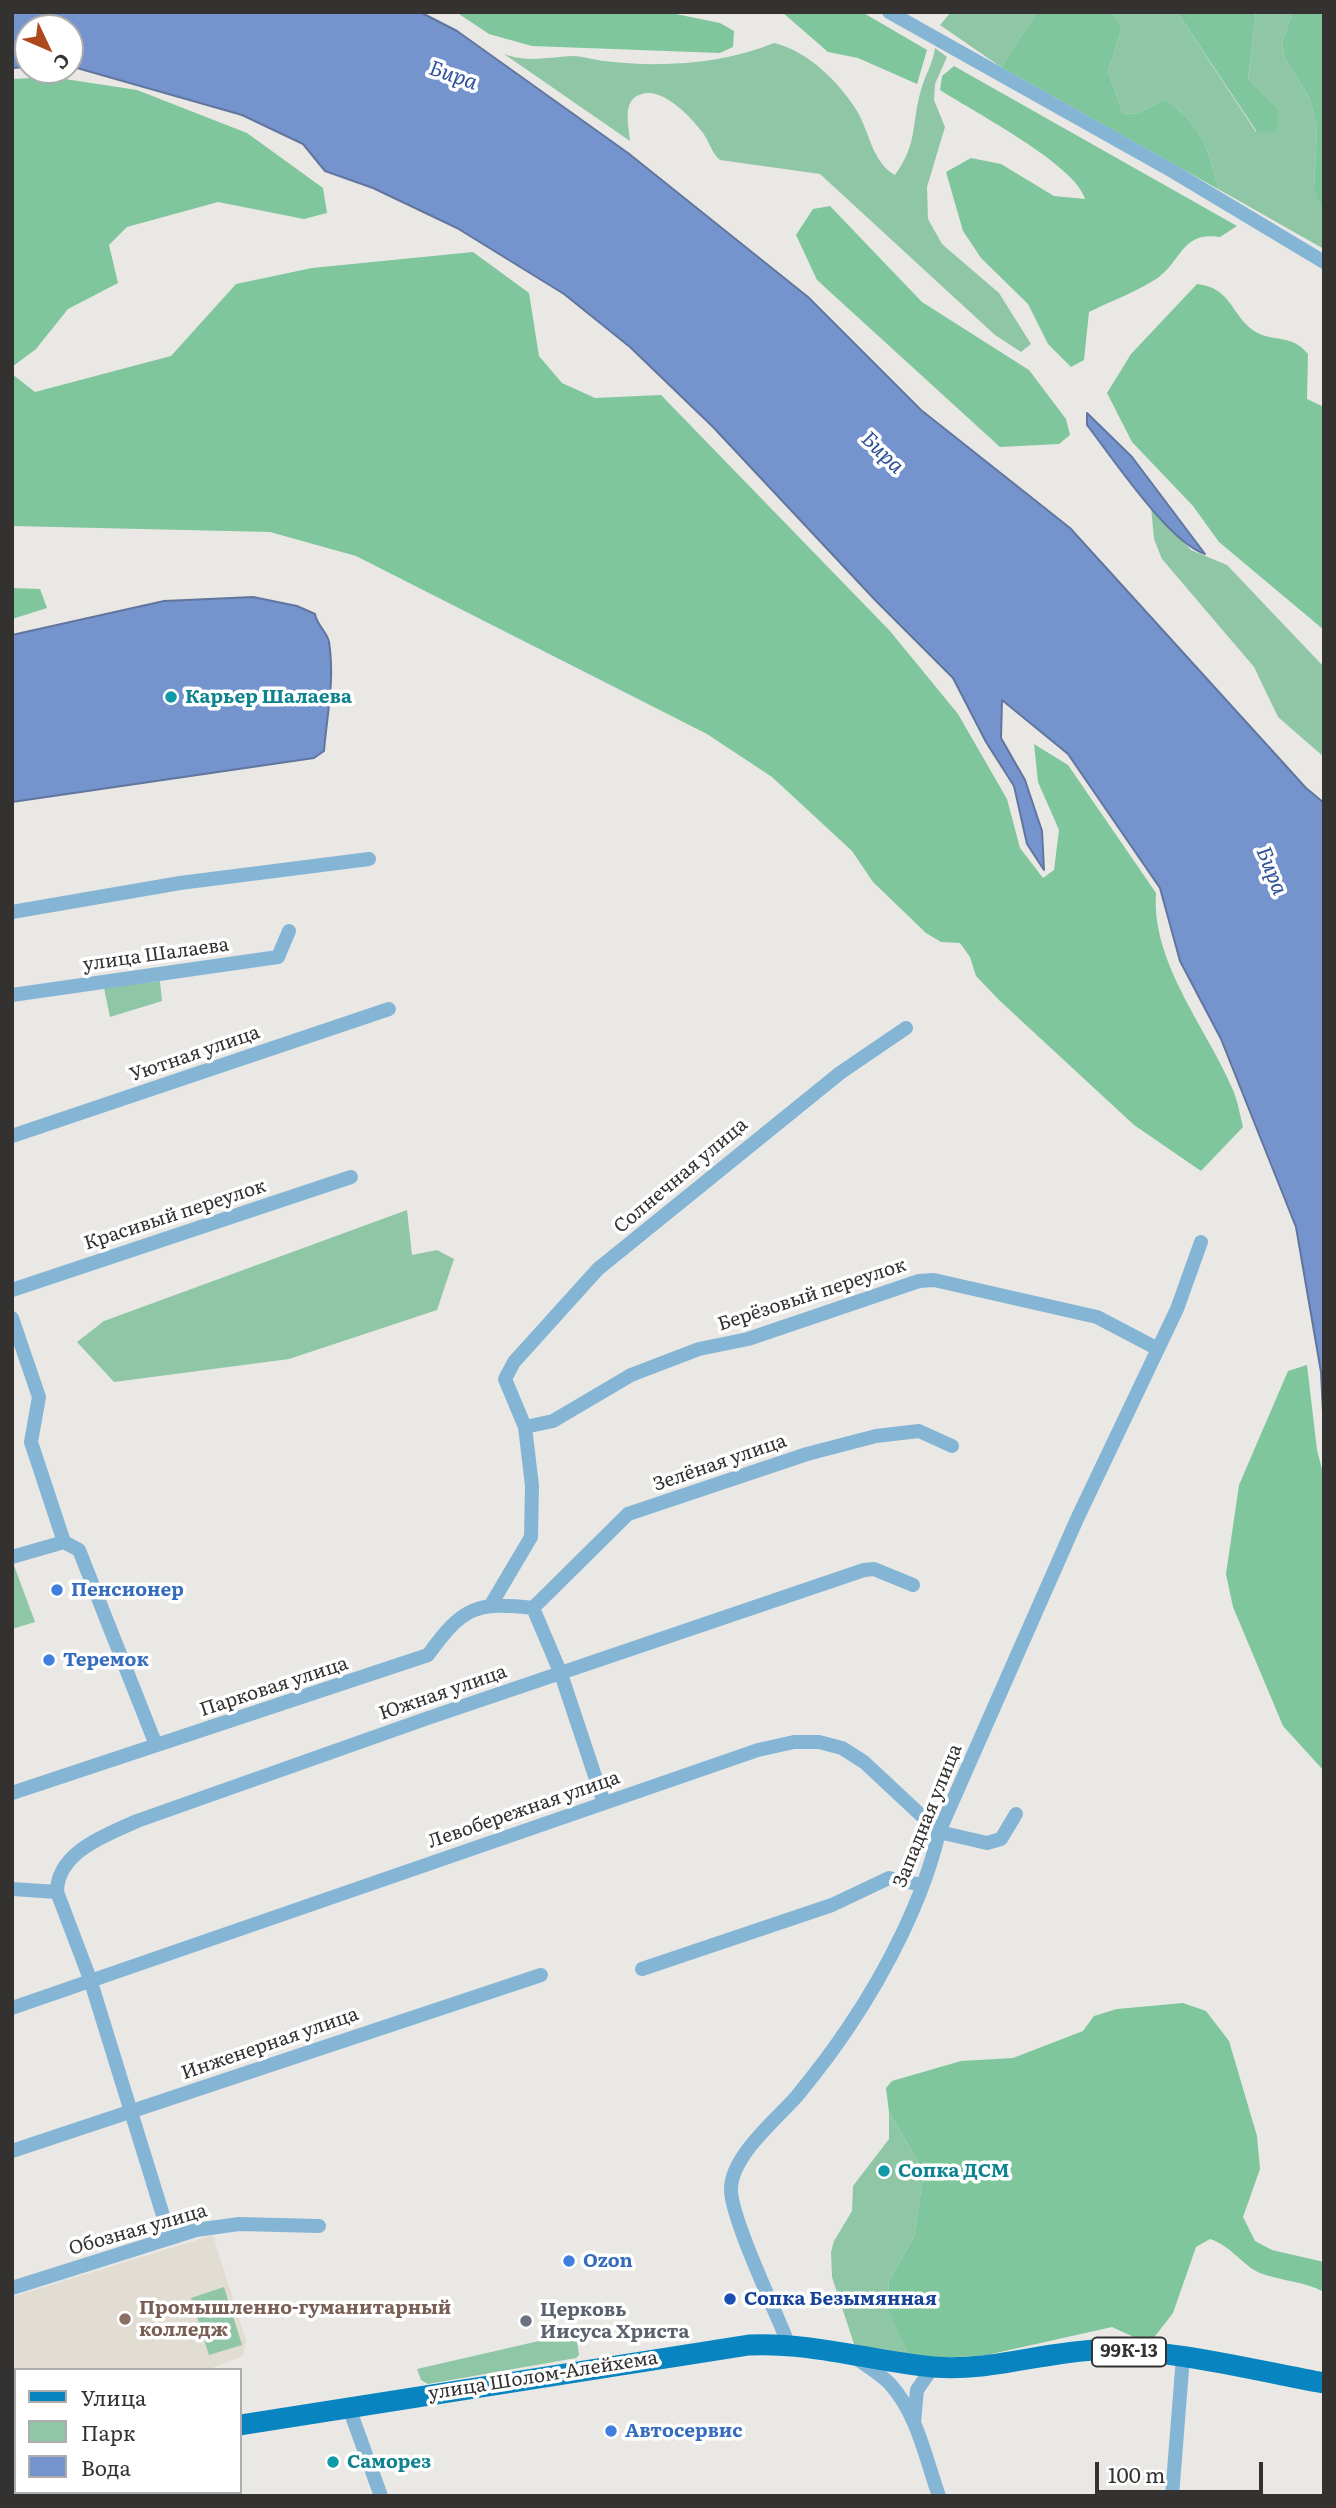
<!DOCTYPE html>
<meta charset="utf-8">
<style>
body{margin:0}
#map{position:relative;width:1336px;height:2508px;overflow:hidden;background:#eae8e5;font-family:Literata,serif}
canvas{display:block}
.frame{position:absolute;inset:0;border:14px solid #333231;pointer-events:none}
.legend{position:absolute;left:14px;top:2368px;width:228px;height:126px;box-sizing:border-box;background:#fff;border:2px solid #adadad;margin:0;padding:9px 12px;list-style:none;font-size:21px;color:#333231}
.legend li{display:flex;align-items:center;gap:14px;height:35px}
.legend b{width:35px;border:2px solid #adadad}
.north{position:absolute;left:14px;top:14px;width:70px;height:70px;box-sizing:border-box;background:#fff;border:2px solid #adadad;border-radius:50%;rotate:134deg;font-size:19px;font-weight:700;line-height:28px;text-align:center;color:#333231}
.north::after{content:'';display:block;margin:auto;width:24px;height:32px;background:#ae481d;clip-path:polygon(50% 0,100% 100%,50% 72%,0 100%)}
.scale{position:absolute;left:1095px;top:2462px;width:168px;height:32px;box-sizing:border-box;border:4px solid #333231;border-top:0;padding-left:9px;font-size:21px;line-height:24px;white-space:nowrap;color:#333231;-webkit-text-stroke:5px #fff;paint-order:stroke}
</style>
<div id="map">
<canvas width="1336" height="2508"></canvas>
<div class="frame"></div>
<ul class="legend">
<li><b style="height:9px;background:#0885c0"></b>Улица</li>
<li><b style="height:19px;background:#8fc6a6"></b>Парк</li>
<li><b style="height:19px;background:#7593cd"></b>Вода</li>
</ul>
<div class="north">С</div>
<div class="scale">100 m</div>
</div>
<script>
const c = document.querySelector('canvas').getContext('2d');
c.lineJoin = 'round';
function paint(path, color) { c.fillStyle = color; c.fill(path, 'evenodd'); }
function strokePath(path, color, width, dash) { c.strokeStyle = color; c.lineWidth = width; c.lineCap = dash ? 'butt' : 'round'; c.setLineDash(dash || []); c.stroke(path); }
function write(font, color, halo, rows, align = 'center') {
  c.font = font + ' Literata,serif'; c.lineWidth = 7; c.setLineDash([]); c.textBaseline = 'middle'; c.strokeStyle = halo; c.fillStyle = color; for (const [text, x, y, turn = 0] of rows) {
    c.save(); c.translate(x, y); c.rotate((+turn || 0) * Math.PI / 180); c.textAlign = isNaN(turn) ? turn : align; if (halo) c.strokeText(text, 0, 0); c.fillText(text, 0, 0); c.restore();
  }
}
const built = new Path2D(`
 M 213,2235 L 246,2341 L 243,2356 L 207,2370 L 16,2370 L 16,2426 L 12,2426 L 12,2297 Z`);
const green = new Path2D(`
 M 951,12 L 1037,12 L 1001,67 L 940,25 Z
 M 1112,12 L 1177,12 L 1256,132 L 1278,109 L 1248,79 L 1256,12 L 1293,12 L 1282,42 L 1285,58 L 1310,99 L 1317,128 L 1314,188 L 1324,215 L 1324,249 L 1218,189 C 1208,147 1203,126 1165,99 L 1138,113 L 1123,114 L 1108,71 L 1122,27 Z
 M 774,43 C 808,51 839,82 857,111 C 870,133 872,162 895,175 C 918,143 911,125 921,90 C 925,75 933,64 935,48 L 947,57 L 935,84 L 934,100 L 945,127 L 927,187 L 928,219 L 942,244 L 999,293 L 1031,344 L 1021,352 L 995,335 L 820,174 L 720,160 C 711,152 710,143 703,133 C 691,117 663,87 642,94 C 621,99 629,126 630,141 L 504,54 C 528,63 547,57 573,56 C 583,56 594,60 604,61 C 659,68 723,64 774,43 Z
 M 1151,507 L 1191,550 L 1227,565 L 1324,667 L 1324,757 L 1278,717 L 1254,667 L 1162,559 L 1154,539 Z
 M 160,981 L 162,1001 L 110,1017 L 104,988 Z
 M 407,1210 L 412,1255 L 437,1250 L 454,1259 L 437,1310 L 289,1359 L 114,1382 L 77,1342 L 104,1321 Z
 M 12,1560 L 35,1622 L 12,1629 Z
 M 889,2112 L 924,2171 L 914,2237 L 889,2281 L 887,2307 L 911,2360 L 854,2344 L 832,2277 L 831,2252 L 834,2241 L 852,2211 L 853,2186 L 889,2139 Z
 M 224,2287 L 242,2345 L 209,2355 L 191,2298 Z
 M 565,2335 L 577,2340 L 579,2355 L 576,2358 L 428,2384 L 421,2380 L 417,2369 Z
 M 12,2476 L 16,2476 L 16,2492 L 162,2492 L 163,2496 L 12,2496 Z`);
const forest = new Path2D(`
 M 456,12 L 666,12 L 720,23 L 734,31 L 733,47 L 720,53 L 532,46 L 489,34 Z
 M 782,12 L 862,12 L 927,50 L 917,84 L 858,58 L 828,52 Z
 M 1037,12 L 1112,12 L 1122,27 L 1108,71 L 1123,114 L 1138,113 L 1165,99 C 1203,126 1208,147 1218,189 L 1001,67 Z
 M 1177,12 L 1256,12 L 1248,79 L 1278,109 L 1278,131 L 1257,132 Z
 M 1293,12 L 1324,12 L 1324,215 L 1314,189 L 1317,128 L 1310,99 L 1285,58 L 1282,42 Z
 M 954,66 L 1237,226 L 1220,237 C 1182,232 1183,258 1159,277 C 1139,291 1111,301 1089,312 L 1084,360 L 1071,367 L 1048,344 L 1028,304 L 981,258 L 963,231 L 946,172 L 971,158 L 1001,164 L 1054,196 L 1085,199 C 1076,165 974,112 940,90 L 942,76 Z
 M 52,77 L 137,90 L 247,133 L 323,188 L 327,213 L 304,219 L 218,202 L 127,227 L 109,245 L 118,283 L 68,309 L 36,349 L 12,367 L 12,79 Z
 M 830,206 L 922,302 L 1029,370 L 1066,419 L 1070,435 L 1059,444 L 1000,447 L 817,280 L 796,235 L 813,209 Z
 M 473,252 L 529,293 L 539,356 L 562,383 L 595,398 L 661,395 L 890,631 L 958,714 L 1007,799 L 1020,848 L 1043,878 L 1054,870 L 1059,830 L 1038,782 L 1034,744 L 1068,765 L 1156,893 C 1151,963 1207,1028 1233,1090 C 1238,1102 1240,1115 1243,1127 L 1201,1171 L 1134,1125 L 1000,1001 L 976,976 L 970,957 L 960,943 L 941,942 L 926,933 L 873,882 L 852,851 L 772,777 L 707,734 L 356,556 L 270,532 L 12,526 L 12,374 L 35,392 L 171,356 L 236,284 L 312,268 Z
 M 1197,284 C 1232,288 1230,314 1254,331 C 1273,343 1291,333 1308,354 L 1307,399 L 1324,407 L 1324,630 L 1219,542 L 1193,506 L 1132,442 L 1107,393 L 1131,354 Z
 M 12,588 L 40,589 L 47,608 L 12,619 Z
 M 1307,1365 L 1317,1450 L 1324,1477 L 1324,1771 L 1283,1726 L 1233,1607 L 1226,1574 L 1239,1485 L 1288,1371 Z
 M 1183,2003 L 1206,2011 L 1229,2041 L 1257,2136 L 1260,2169 L 1243,2217 L 1255,2241 L 1272,2250 L 1324,2262 L 1324,2292 C 1303,2281 1282,2281 1260,2273 C 1243,2266 1233,2247 1210,2239 L 1196,2247 L 1173,2313 L 1149,2344 L 1112,2327 L 987,2355 L 911,2360 L 887,2308 L 889,2281 L 914,2237 L 924,2171 L 889,2112 L 886,2088 L 892,2081 L 961,2061 L 1013,2058 L 1083,2031 L 1094,2016 L 1117,2009 Z`);
const water = new Path2D(`
 M 12,12 L 420,12 L 457,31 L 628,153 L 808,297 L 921,410 L 1070,528 L 1306,788 L 1324,803 L 1324,1433 L 1321,1372 L 1296,1227 L 1221,1039 L 1180,961 L 1160,888 L 1068,754 L 1002,700 L 1001,738 L 1025,780 L 1042,831 L 1044,870 L 1027,844 L 1014,786 L 986,742 L 953,678 L 876,601 L 713,427 L 630,347 L 564,294 L 457,228 L 373,188 L 325,171 L 303,144 L 242,115 L 70,66 L 70,28 L 28,28 L 28,67 L 12,68 Z
 M 1087,413 L 1132,457 L 1205,554 C 1169,543 1112,457 1087,425 Z
 M 253,597 L 297,606 L 315,614 C 317,626 327,631 329,642 C 335,680 327,714 324,751 L 314,758 L 12,802 L 12,635 L 164,601 Z`);
const minor = new Path2D(`
 M 889,12 L 1174,172 L 1324,262
 M 12,912 L 180,883 L 369,859
 M 12,995 L 278,957 L 289,931
 M 12,1136 L 389,1009
 M 12,1290 L 351,1177
 M 12,1318 L 39,1397 L 31,1442 L 64,1542
 M 525,1427 L 553,1421 L 631,1375 L 699,1349 L 748,1339 L 919,1281 L 934,1280 L 1097,1317 L 1158,1349
 M 12,1557 L 64,1542 L 79,1550 L 156,1745
 M 492,1603 L 531,1537 L 532,1486 L 525,1427 L 505,1379 L 514,1362 L 598,1269 L 840,1073 L 906,1028
 M 533,1608 L 628,1514 L 807,1454 L 876,1436 L 919,1431 L 952,1446
 M 533,1608 L 561,1674 L 604,1803
 M 12,1793 L 428,1655 C 462,1608 475,1601 533,1608
 M 12,1889 L 57,1892 C 57,1852 106,1835 137,1821 L 428,1718 L 864,1570 L 874,1569 L 913,1585
 M 57,1892 L 90,1979 L 170,2238
 M 642,1969 L 832,1905 L 889,1878 L 922,1885
 M 12,2008 L 758,1750 L 794,1742 L 819,1742 L 842,1748 L 864,1762 L 939,1832 L 987,1843 L 1001,1839 L 1016,1814
 M 12,2151 L 541,1975
 M 12,2288 L 196,2230 L 239,2224 L 319,2226
 M 788,2343 C 776,2312 730,2216 731,2189 C 731,2156 777,2119 797,2096 C 815,2074 832,2052 848,2028 C 886,1972 924,1898 939,1832 L 1077,1519 L 1177,1309 L 1201,1242
 M 855,2357 C 866,2366 881,2374 890,2384 C 917,2413 926,2460 939,2496
 M 349,2408 L 381,2496
 M 914,2422 L 917,2390 L 933,2367
 M 175,2492 L 176,2496
 M 1172,2496 L 1183,2357`);
const primary = new Path2D(`
 M 240,2425 L 749,2345 C 812,2342 871,2361 933,2367 C 988,2372 1043,2352 1097,2350 C 1169,2348 1253,2370 1324,2383
 M 12,2468 L 16,2467`);
const markers = [
 [171,697,7,"#0f9aa8"],
 [57,1590,7,"#3f7fe0"],
 [49,1660,7,"#3f7fe0"],
 [884,2171,7,"#0f9aa8"],
 [569,2261,7,"#3f7fe0"],
 [730,2299,7,"#1a4fb4"],
 [125,2319,7,"#8d6e63"],
 [526,2321,7,"#6b7280"],
 [611,2431,7,"#3f7fe0"],
 [333,2462,7,"#0f9aa8"]
];
const shields = [
 [1129,2352,74]
];
const shieldNames = [
 ["99К-13",1129,2352]
];
const cultureNames = [
 ["Карьер Шалаева",185,697],
 ["Сопка ДСМ",898,2171],
 ["Саморез",347,2462]
];
const streetNames = [
 ["улица Шалаева",156,955,-8],
 ["Уютная улица",195,1054,-19],
 ["Солнечная улица",681,1176,-40],
 ["Красивый переулок",175,1215,-18],
 ["Берёзовый переулок",812,1295,-18],
 ["Зелёная улица",720,1463,-19],
 ["Парковая улица",274,1687,-18],
 ["Южная улица",443,1693,-19],
 ["Левобережная улица",524,1810,-19],
 ["Западная улица",928,1816,-68],
 ["Инженерная улица",270,2044,-19],
 ["Обозная улица",138,2230,-16],
 ["улица Шолом-Алейхема",543,2376,-9]
];
const shopNames = [
 ["Пенсионер",71,1590],
 ["Теремок",63,1660],
 ["Ozon",583,2261],
 ["Автосервис",625,2431]
];
const transitNames = [
 ["Сопка Безымянная",744,2299]
];
const educationNames = [
 ["Промышленно-гуманитарный",139,2308],
 ["колледж",139,2330]
];
const worshipNames = [
 ["Церковь",540,2310],
 ["Иисуса Христа",540,2332]
];
const waterNames = [
 ["Бира",453,76,19],
 ["Бира",882,453,44],
 ["Бира",1271,871,68]
];
paint(built, '#e1ddd3');
paint(green, '#8fc6a6');
paint(forest, '#7fc69d');
paint(water, '#7593cd');
strokePath(water, '#61769e', 2);
strokePath(minor, '#85b5d5', 14);
strokePath(primary, '#0885c0', 21);
for (const [x, y, r, color] of markers) { const dot = new Path2D(); dot.arc(x, y, r, 0, 2 * Math.PI); c.fillStyle = color; c.fill(dot); strokePath(dot, '#fff', 2.5); }
for (const [x, y, w] of shields) { const box = new Path2D(); box.roundRect(x - w / 2, y - 14.5, w, 29, 5); c.fillStyle = '#fff'; c.fill(box); strokePath(box, '#333231', 2); }
write('bold 18px', '#333231', null, shieldNames);
write('bold 19px', '#0d838f', '#fff', cultureNames, 'left');
write('19px', '#333231', '#fff', streetNames);
write('bold 19px', '#366cbe', '#fff', shopNames, 'left');
write('bold 19px', '#164399', '#fff', transitNames, 'left');
write('bold 19px', '#785e54', '#fff', educationNames, 'left');
write('bold 19px', '#5b616d', '#fff', worshipNames, 'left');
write('italic 21px', '#2e5198', '#fff', waterNames);
</script>
